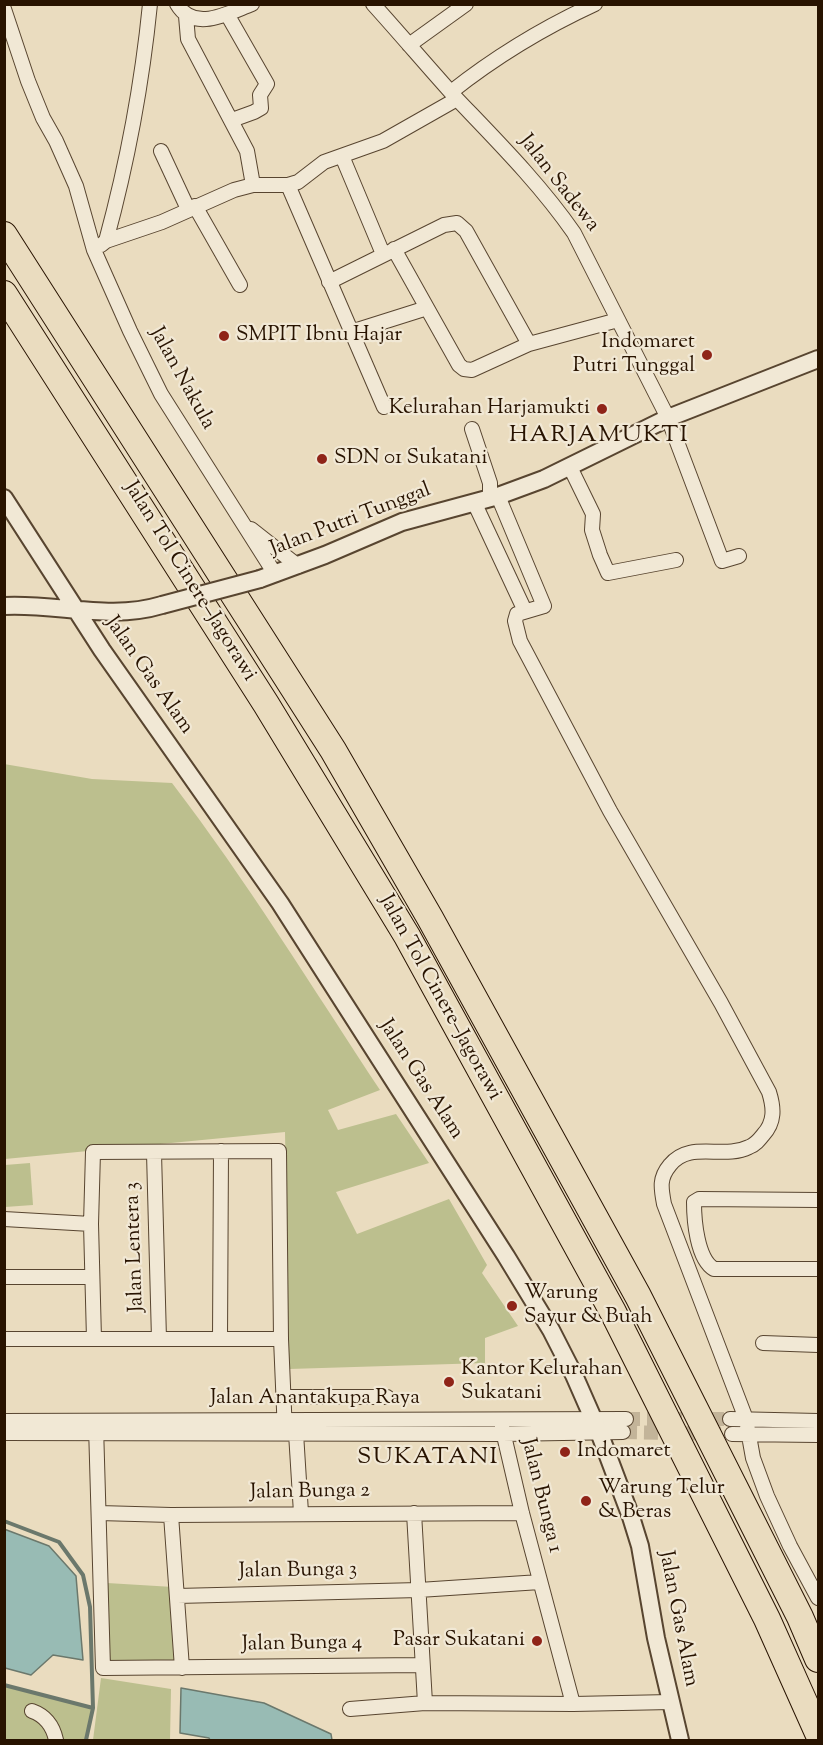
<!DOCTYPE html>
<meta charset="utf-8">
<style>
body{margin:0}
#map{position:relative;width:823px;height:1745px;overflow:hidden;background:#eadcbf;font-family:"Sorts Mill Goudy",serif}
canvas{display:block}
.frame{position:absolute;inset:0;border:6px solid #281300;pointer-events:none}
</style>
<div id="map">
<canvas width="823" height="1745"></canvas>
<div class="frame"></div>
</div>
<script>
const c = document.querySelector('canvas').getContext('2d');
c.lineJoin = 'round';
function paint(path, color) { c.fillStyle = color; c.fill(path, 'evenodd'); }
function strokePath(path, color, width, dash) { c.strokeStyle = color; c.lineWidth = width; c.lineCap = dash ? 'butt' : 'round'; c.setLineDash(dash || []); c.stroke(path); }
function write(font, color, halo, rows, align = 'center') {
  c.font = font + ' "Sorts Mill Goudy",serif'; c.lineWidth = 4.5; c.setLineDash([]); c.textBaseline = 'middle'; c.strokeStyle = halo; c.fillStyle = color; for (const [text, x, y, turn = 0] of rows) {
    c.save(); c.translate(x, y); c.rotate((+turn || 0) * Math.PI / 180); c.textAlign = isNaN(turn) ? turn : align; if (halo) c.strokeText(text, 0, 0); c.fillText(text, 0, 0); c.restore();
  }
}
const green = new Path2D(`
 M 4,764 L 92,779 L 172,783 C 247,881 312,987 380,1090 L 328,1110 L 338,1130 L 396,1114 L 429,1163 L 336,1192 L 357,1234 L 449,1199 L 487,1265 L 482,1273 L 518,1326 L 485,1338 L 485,1363 L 289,1369 L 285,1132 L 5,1159 Z
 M 30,1163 L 33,1205 L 5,1207 L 5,1165 Z
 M 107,1583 L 173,1587 L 176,1662 L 107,1661 Z
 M 101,1678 L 171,1689 L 170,1740 L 93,1740 Z
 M 4,1685 L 93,1708 L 86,1740 L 5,1740 Z`);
const water = new Path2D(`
 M 4,1529 L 49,1546 L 76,1576 L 83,1660 L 53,1655 L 31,1675 L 5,1668 Z
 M 181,1688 L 264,1703 L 331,1734 L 332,1740 L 210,1740 L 209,1738 L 180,1733 Z`);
const stream = new Path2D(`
 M 4,1521 L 59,1542 L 83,1575 L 90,1607 L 93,1708
 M 4,1685 L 93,1708 L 86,1740`);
const minorTunnel = new Path2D(`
 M 626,1419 L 730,1419
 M 623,1432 L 732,1434`);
const minor = new Path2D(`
 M 177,4 C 194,33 228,13 252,4
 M 373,4 C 401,35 428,67 456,98 C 497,141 540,184 574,233 L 668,418 L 722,561 L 739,556
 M 4,9 L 28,81 L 43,118 L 56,141 L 76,186 L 94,250 L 130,331 L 161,394 L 275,574
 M 227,14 L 267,84 L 260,95 L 261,108 L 254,112 L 232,120
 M 186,16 L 188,39 L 247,151 L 253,185
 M 409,45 L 466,4
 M 451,92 C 494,58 545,27 595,4
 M 161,151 L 188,209
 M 342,156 L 383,254
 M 288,185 L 384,407
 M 195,206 L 240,285
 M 106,241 L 162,222 L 234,190 L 253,185 L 288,185 L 298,182 L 324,162 L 383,141 L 457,99
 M 101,245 L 106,241 C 127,164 142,85 150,4
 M 394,249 L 427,308
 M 329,282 L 444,225 L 457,223 L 466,231 L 529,344
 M 351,332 L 427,308 L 459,365 L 464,369 L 472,370 L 529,344 L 618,320
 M 472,429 L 490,483 L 490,498
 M 570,467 L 593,514 L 592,530 L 600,555 L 608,573 L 676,560
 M 498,496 L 544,606 L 517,614 L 515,621 L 520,641 L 610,811 L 721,1003 L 769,1092 C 774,1108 775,1122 763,1135 C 759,1140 755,1145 749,1147 C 723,1160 690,1140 670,1165 C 659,1178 661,1188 664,1204 L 746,1419 L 753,1458 L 767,1496 L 790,1546 L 818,1598
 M 474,502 L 525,611
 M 251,529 L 298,566
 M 154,1153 L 159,1339
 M 818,1200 L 699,1199 L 694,1202 C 694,1220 697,1259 714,1269 L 818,1269
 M 4,1219 L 91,1224
 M 4,1277 L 91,1277
 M 220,1338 L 221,1151
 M 4,1339 L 281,1339
 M 94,1339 L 91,1224 L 93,1152 L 279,1151 L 281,1339 L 285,1433
 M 763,1343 L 818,1345
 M 284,1397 L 387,1397
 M 730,1419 L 818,1421
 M 4,1421 L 626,1419
 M 96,1426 L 103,1668 L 422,1665
 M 502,1427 L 522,1513 L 573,1704
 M 4,1433 L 503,1434 L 623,1432
 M 296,1433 L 301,1513
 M 732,1434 L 818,1435
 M 99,1513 L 171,1515 L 522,1513
 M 414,1513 L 425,1703
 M 171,1515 L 182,1668
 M 177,1596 L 419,1590 L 540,1582
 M 350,1709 L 425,1703 L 573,1704 L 671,1702
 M 32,1711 C 46,1716 53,1726 56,1740`);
const tertiary = new Path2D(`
 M 4,498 L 102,650 L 280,903 L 506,1256 L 551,1330 L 574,1375 L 599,1432 L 631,1517 L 640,1546 L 656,1638 L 680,1740
 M 260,579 L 325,555 L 402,522 L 498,496 L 544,479 L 668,418 L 818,359
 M 4,606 C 58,603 109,621 162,605`);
const motorway = new Path2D(`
 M 4,235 L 333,750 L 430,918 L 638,1296 L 800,1617 L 818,1659
 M 4,294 L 266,704 L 407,936 L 613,1312 L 767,1619 L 818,1733`);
const tertiaryBridge = new Path2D(`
 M 162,605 L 260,579`);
const markers = [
 [224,336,6,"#8f2418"],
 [707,355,6,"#8f2418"],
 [602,409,6,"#8f2418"],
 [322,459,6,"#8f2418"],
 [512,1306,6,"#8f2418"],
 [449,1382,6,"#8f2418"],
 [565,1452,6,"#8f2418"],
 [586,1501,6,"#8f2418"],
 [537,1641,6,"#8f2418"]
];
const streetNames = [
 ["Jalan Sadewa",558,184,52],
 ["Jalan Nakula",181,379,61],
 ["Jalan Putri Tunggal",351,521,-21],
 ["Jalan Tol Cinere–Jagorawi",189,582,58],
 ["Jalan Gas Alam",148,676,55],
 ["Jalan Tol Cinere–Jagorawi",439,998,61],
 ["Jalan Gas Alam",420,1080,57],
 ["Jalan Lentera 3",136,1247,-92],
 ["Jalan Anantakupa Raya",315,1399],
 ["Jalan Bunga 2",310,1493,-1],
 ["Jalan Bunga 1",540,1496,76],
 ["Jalan Bunga 3",298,1572,-1],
 ["Jalan Gas Alam",677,1619,79],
 ["Jalan Bunga 4",302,1645,-1]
];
const poiNames = [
 ["SMPIT Ibnu Hajar",236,336],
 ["Indomaret",695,343,"right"],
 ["Putri Tunggal",695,367,"right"],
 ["Kelurahan Harjamukti",590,409,"right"],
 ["SDN 01 Sukatani",334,459],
 ["Warung",524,1294],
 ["Sayur & Buah",524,1318],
 ["Kantor Kelurahan",461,1370],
 ["Sukatani",461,1394],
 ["Indomaret",577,1452],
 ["Warung Telur",598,1489],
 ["& Beras",598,1513],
 ["Pasar Sukatani",525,1641,"right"]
];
const quarterNames = [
 ["HARJAMUKTI",599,437],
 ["SUKATANI",428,1459]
];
paint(green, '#bcbf8e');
paint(water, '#98bbb4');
strokePath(water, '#6b786c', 1.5);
strokePath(stream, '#6b786c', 4);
strokePath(minorTunnel, '#c3b499', 14, [14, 7]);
strokePath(minor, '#584530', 16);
strokePath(tertiary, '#584530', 20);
strokePath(motorway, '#281300', 28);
strokePath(minor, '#f1e8d5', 14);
strokePath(tertiary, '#f1e8d5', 16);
strokePath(motorway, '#eadcbf', 26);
strokePath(tertiaryBridge, '#584530', 20, []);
strokePath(tertiaryBridge, '#f1e8d5', 16);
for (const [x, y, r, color] of markers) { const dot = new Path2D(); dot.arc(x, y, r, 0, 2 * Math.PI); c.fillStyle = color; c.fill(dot); strokePath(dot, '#f1e8d5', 2); }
write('21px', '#281300', '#f1e8d5', streetNames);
write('21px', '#281300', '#f1e8d5', poiNames, 'left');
c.letterSpacing = '1.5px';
write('24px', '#281300', '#f1e8d5', quarterNames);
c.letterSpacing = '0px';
</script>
